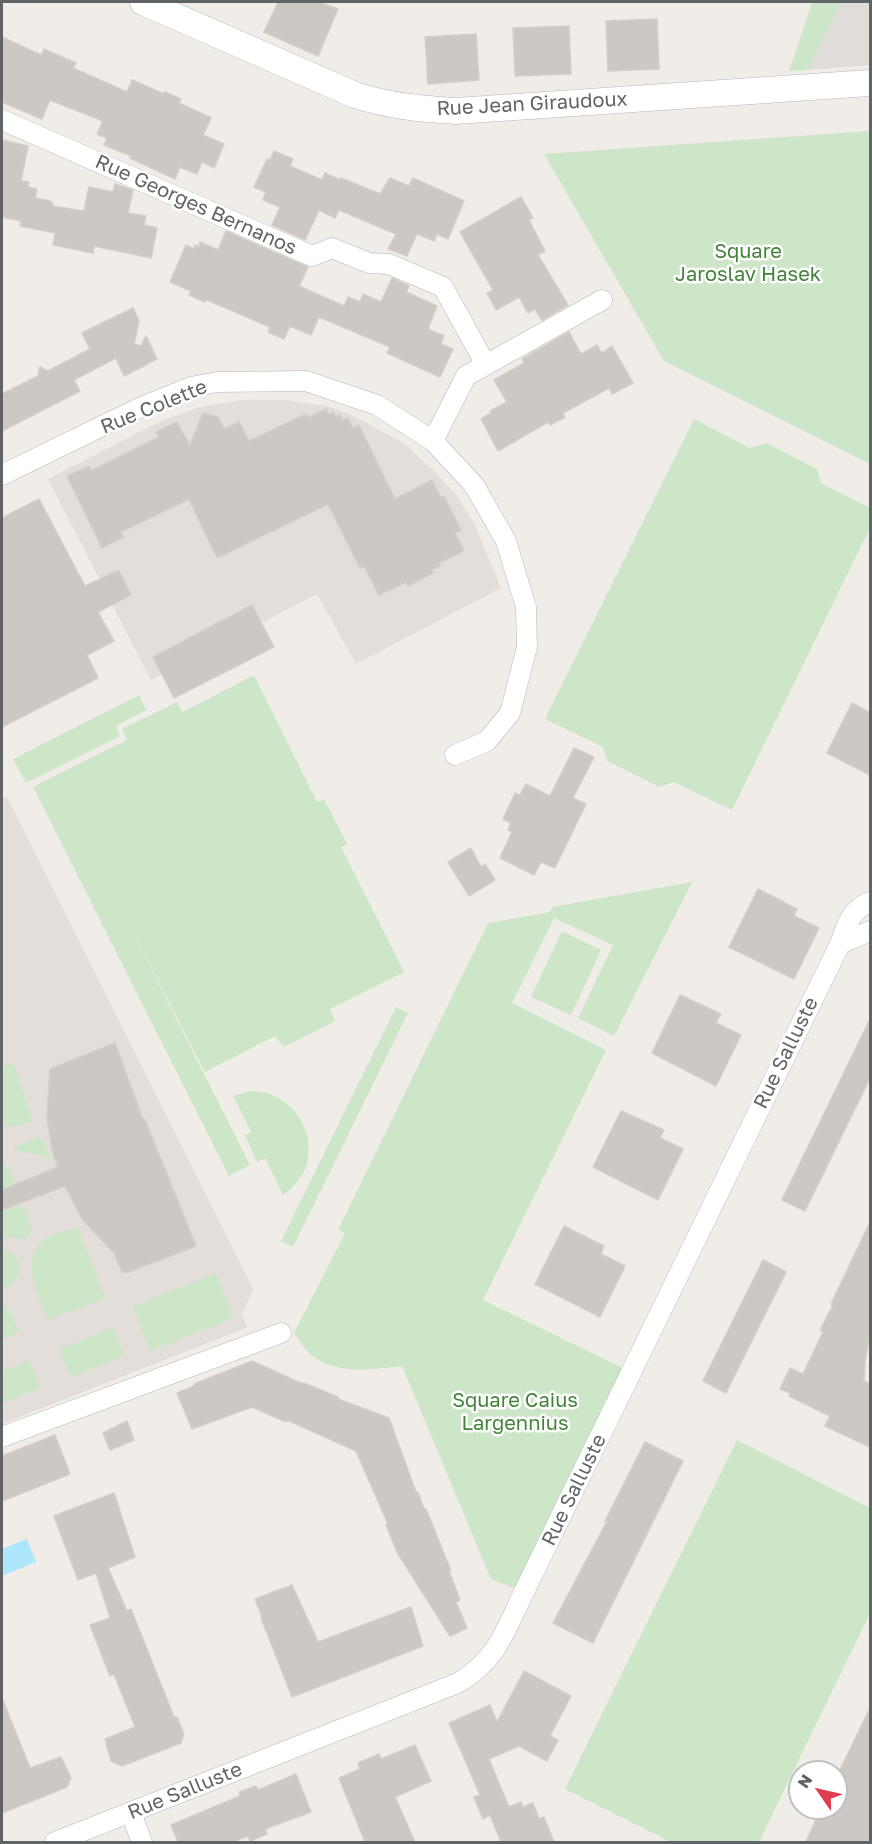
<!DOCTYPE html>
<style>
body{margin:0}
#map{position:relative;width:872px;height:1844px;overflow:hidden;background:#f0ede8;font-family:"Golos Text",sans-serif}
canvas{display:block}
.frame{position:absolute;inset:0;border:3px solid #5f6467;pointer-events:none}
.north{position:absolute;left:788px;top:1760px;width:60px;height:60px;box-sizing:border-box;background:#fff;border:2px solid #bfc1c2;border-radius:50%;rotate:304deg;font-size:16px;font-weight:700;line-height:24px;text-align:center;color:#5f6467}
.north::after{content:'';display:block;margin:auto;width:21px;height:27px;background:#e03e50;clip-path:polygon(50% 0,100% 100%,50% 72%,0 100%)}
</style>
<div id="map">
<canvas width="872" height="1844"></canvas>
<div class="frame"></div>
<div class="north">N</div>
</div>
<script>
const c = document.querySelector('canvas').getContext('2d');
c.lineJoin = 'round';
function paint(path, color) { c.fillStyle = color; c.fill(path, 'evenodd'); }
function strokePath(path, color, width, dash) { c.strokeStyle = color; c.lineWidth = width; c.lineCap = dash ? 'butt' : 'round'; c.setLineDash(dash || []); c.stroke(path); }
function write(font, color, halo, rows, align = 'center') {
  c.font = font + ' "Golos Text",sans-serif'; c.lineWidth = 5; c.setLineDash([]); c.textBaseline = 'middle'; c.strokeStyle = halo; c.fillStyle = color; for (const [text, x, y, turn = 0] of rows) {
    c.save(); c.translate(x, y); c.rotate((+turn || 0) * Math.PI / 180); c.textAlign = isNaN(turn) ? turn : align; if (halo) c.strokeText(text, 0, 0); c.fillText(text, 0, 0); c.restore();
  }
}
const industrial = new Path2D(`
 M 834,2 L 870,2 L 870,65 L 807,70 Z`);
const education = new Path2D(`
 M 241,400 L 285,400 L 328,406 L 354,416 L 406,445 L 434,471 L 456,495 L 475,525 L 501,588 L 356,664 L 317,594 L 151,680 L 48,479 L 155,424 L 199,407 Z
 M 7,797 L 253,1289 L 242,1315 L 248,1327 L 2,1424 L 2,799 Z`);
const green = new Path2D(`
 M 812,2 L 841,2 L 807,70 L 789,71 Z
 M 870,131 L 870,464 L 664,361 L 544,154 Z
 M 694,419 L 750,448 L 766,443 L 817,469 L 821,483 L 870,508 L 870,528 L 732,810 L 674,782 L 659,787 L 607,761 L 603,747 L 545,719 Z
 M 254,675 L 317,802 L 324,799 L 347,844 L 341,847 L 404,972 L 330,1009 L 335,1021 L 283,1047 L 275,1036 L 205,1072 L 127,921 L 250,1165 L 229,1176 L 33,787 L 127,740 L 122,729 L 177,702 L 183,712 Z
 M 139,695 L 146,710 L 116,726 L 120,736 L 26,783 L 13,759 Z
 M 692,882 L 614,1036 L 578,1018 L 613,945 L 554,918 L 512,1003 L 606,1050 L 483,1300 L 631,1372 L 524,1592 L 491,1579 L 402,1366 C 374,1369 341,1375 315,1358 C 307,1353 300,1341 294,1333 L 345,1233 L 338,1230 L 488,923 L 545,913 L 550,912 L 552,907 Z
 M 562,931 L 601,950 L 571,1015 L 531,997 Z
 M 396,1007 L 408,1013 L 293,1247 L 281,1241 Z
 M 13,1063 L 33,1122 L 10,1127 L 2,1123 L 2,1067 Z
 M 250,1091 C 304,1090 333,1162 283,1195 L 265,1158 L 257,1162 L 245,1135 L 251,1132 L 233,1096 Z
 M 40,1137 L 51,1158 L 15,1150 L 15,1146 Z
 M 2,1163 C 10,1168 12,1176 15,1184 L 2,1190 Z
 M 23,1204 L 31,1227 L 29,1236 L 23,1239 L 2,1237 L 2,1212 Z
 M 77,1227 L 105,1298 L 48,1320 C 38,1295 16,1255 50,1236 C 58,1232 68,1230 77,1227 Z
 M 2,1250 L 13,1254 L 20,1264 C 19,1276 15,1287 2,1288 Z
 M 216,1273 L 233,1318 L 150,1351 L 133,1306 Z
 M 2,1303 L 9,1310 L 19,1332 L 2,1339 Z
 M 113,1328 L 124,1356 L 70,1377 L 59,1349 Z
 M 29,1360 L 40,1388 L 2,1403 L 2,1371 Z
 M 737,1440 L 870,1508 L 870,1613 L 759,1842 L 671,1842 L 565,1789 Z`);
const water = new Path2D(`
 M 27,1539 L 36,1562 L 2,1576 L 2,1549 Z`);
const building = new Path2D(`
 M 278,2 L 319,2 L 338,9 L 318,56 L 264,32 Z
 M 657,19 L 659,69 L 608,71 L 606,21 Z
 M 569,26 L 571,74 L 515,76 L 513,28 Z
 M 476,34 L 479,80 L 428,84 L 425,37 Z
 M 2,37 L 41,55 L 44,49 L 76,63 L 73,68 L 127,92 L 132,80 L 164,94 L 165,92 L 181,99 L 179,103 L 211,118 L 203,135 L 224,144 L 214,168 L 202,162 L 197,174 L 180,167 L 175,179 L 130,158 L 131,156 L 104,145 L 107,138 L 97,134 L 103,121 L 50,100 L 42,119 L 2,102 Z
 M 2,140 L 28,146 L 21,181 L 29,182 L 28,187 L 37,189 L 35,198 L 50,201 L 53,203 L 52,206 L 84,211 L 89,187 L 113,192 L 115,184 L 133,190 L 128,213 L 146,216 L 144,225 L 157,228 L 151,258 L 94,246 L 93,253 L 53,245 L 55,233 L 20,226 L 21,221 L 2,217 Z
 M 274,151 L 293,159 L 290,166 L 322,180 L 325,173 L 340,180 L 341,178 L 380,194 L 390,178 L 409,186 L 413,178 L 464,201 L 448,239 L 437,234 L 434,241 L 417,234 L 407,256 L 388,249 L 396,234 L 339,210 L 335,218 L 319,210 L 305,240 L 272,225 L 280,207 L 263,200 L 266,192 L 254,187 L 267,159 L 270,160 Z
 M 521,197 L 533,218 L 529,220 L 545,251 L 538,255 L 568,305 L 542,320 L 535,309 L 528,313 L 519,297 L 496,310 L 487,293 L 493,290 L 460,232 Z
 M 226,231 L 308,267 L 299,286 L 344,306 L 348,297 L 360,302 L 363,294 L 381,302 L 392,278 L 409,286 L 406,292 L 437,306 L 428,329 L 444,336 L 441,344 L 453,349 L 440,377 L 387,353 L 390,347 L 319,317 L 311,335 L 290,326 L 284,339 L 268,332 L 270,327 L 207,300 L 205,302 L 189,295 L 191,291 L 170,282 L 186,245 L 194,249 L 195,245 L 199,247 L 200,242 L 218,250 Z
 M 133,308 L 139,321 L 134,344 L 141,346 L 146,336 L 157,359 L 124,376 L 116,358 L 74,380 L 80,391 L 2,431 L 2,394 L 38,376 L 40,367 L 48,371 L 90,349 L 82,333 Z
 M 569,332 L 581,354 L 597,345 L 602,353 L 612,346 L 633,383 L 612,394 L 609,388 L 563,413 L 565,417 L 550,425 L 548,422 L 498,451 L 481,419 L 491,413 L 490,411 L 507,402 L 494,380 L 524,363 L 522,359 Z
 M 326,409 L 328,414 L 333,412 L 336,417 L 340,415 L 343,420 L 348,418 L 353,428 L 359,425 L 395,499 L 432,480 L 441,498 L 444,496 L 461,530 L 455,533 L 464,551 L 439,563 L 440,566 L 432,570 L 433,573 L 408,586 L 406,582 L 379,595 L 364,566 L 360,568 L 328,504 L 217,558 L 189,499 L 121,532 L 124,537 L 102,548 L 67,476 L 89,466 L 91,471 L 159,437 L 156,432 L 177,422 L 190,446 L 203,413 L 218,417 L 224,429 L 239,422 L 249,441 L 306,414 L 308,418 Z
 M 39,499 L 85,586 L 119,570 L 131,595 L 98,612 L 114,641 L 87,655 L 98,678 L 2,727 L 2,518 Z
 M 252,605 L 274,647 L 174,698 L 153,657 Z
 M 852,703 L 870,713 L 870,775 L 827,753 Z
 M 574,748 L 594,757 L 573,798 L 586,804 L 555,868 L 541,862 L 534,875 L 500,858 L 512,832 L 508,830 L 511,823 L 503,819 L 515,793 L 520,795 L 526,784 L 550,796 Z
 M 471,848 L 481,867 L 485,864 L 495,880 L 469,896 L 448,862 Z
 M 758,889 L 797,909 L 794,916 L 819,928 L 794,979 L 729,947 Z
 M 680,995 L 721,1014 L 716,1023 L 741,1035 L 716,1086 L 652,1053 Z
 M 870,1019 L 870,1078 L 805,1211 L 782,1200 Z
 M 115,1043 L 142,1117 L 145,1120 L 196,1246 L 129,1272 L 122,1272 L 114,1253 L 82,1219 L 65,1186 L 2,1210 L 2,1190 L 58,1167 L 52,1150 L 47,1117 L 50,1069 Z
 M 621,1111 L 664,1130 L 660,1138 L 683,1149 L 658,1200 L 593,1167 Z
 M 870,1222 L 870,1333 L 865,1362 L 864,1381 L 870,1384 L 870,1447 L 825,1426 L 830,1416 L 789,1396 L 790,1393 L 780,1389 L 790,1368 L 803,1374 L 823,1332 L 820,1330 L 833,1305 L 831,1304 Z
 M 564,1226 L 604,1246 L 601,1254 L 625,1266 L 600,1317 L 535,1284 Z
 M 763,1260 L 786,1272 L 726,1393 L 703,1381 Z
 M 252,1361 L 303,1384 L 304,1383 L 338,1397 L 338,1399 L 389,1418 L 416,1492 L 418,1492 L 424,1509 L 426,1509 L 451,1571 L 449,1571 L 460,1600 L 456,1602 L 467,1628 L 450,1636 L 398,1554 L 386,1525 L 388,1524 L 356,1451 L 287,1420 L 286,1422 L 252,1407 L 192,1429 L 177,1393 L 194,1386 L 194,1384 Z
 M 127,1421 L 134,1440 L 110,1450 L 103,1433 Z
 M 55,1435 L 70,1474 L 2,1501 L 2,1456 Z
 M 645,1442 L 683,1461 L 593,1643 L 553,1623 L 607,1521 L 605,1521 Z
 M 114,1493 L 135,1557 L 108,1568 L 127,1611 L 131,1609 L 174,1717 L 177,1717 L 184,1734 L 181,1743 L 122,1766 L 111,1761 L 105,1739 L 135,1727 L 114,1674 L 110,1676 L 90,1625 L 110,1618 L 96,1573 L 78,1580 L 54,1516 Z
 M 292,1585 L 318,1642 L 411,1607 L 423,1646 L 292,1697 L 261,1618 L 262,1617 L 255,1599 Z
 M 524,1671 L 571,1696 L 550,1736 L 558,1740 L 547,1761 L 519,1746 L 489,1759 L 509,1807 L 521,1802 L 523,1807 L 533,1803 L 539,1819 L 544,1817 L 554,1842 L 501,1842 L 490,1815 L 483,1819 L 474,1797 L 480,1795 L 449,1723 L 490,1705 L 497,1722 Z
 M 2,1698 L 30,1768 L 61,1757 L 71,1778 L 67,1787 L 2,1813 Z
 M 870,1708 L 870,1842 L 806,1842 L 821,1808 L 836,1808 L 836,1778 Z
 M 415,1745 L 431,1781 L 395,1797 L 415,1842 L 365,1842 L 339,1778 L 360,1769 L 358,1763 L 379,1754 L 381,1759 Z
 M 296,1774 L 311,1812 L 265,1829 L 267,1834 L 250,1841 L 248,1836 L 233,1842 L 178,1842 L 171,1825 L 240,1796 L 239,1792 L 256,1786 L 258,1790 Z`);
const minor = new Path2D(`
 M 2,120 L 312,256 L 332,248 L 369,263 L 389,264 L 443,287 L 486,365
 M 433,441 L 466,376 L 602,300
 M 2,475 L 139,408 L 191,387 L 217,382 L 306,381 L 377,405 L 433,441 L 474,485 L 506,541 L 526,607 L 527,647 L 510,713 L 487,741 L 455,755
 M 840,944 L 870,931
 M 2,1437 L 281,1333
 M 131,1813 L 142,1842
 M 55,1842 L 458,1683 C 497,1660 505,1631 524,1592 L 840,944 C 846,926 851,909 870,902`);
const tertiary = new Path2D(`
 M 143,2 L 355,95 C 389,106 421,109 456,111 L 870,83`);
const streetNames = [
 ["Rue Jean Giraudoux",532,104,-3],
 ["Rue Georges Bernanos",196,205,24],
 ["Rue Colette",154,407,-22],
 ["Rue Salluste",786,1053,-64],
 ["Rue Salluste",574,1490,-64],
 ["Rue Salluste",185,1791,-22]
];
const parkNames = [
 ["Square",748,252],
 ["Jaroslav Hasek",748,275],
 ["Square Caius",515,1401],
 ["Largennius",515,1424]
];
paint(industrial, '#dfdcda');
paint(education, '#e3ded9');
paint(green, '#cce6c7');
paint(water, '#aee7fb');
paint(building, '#ccc8c4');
strokePath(building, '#d5cec7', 1.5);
strokePath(minor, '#b3b6b9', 21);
strokePath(tertiary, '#b3b6b9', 27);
strokePath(minor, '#fff', 20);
strokePath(tertiary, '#fff', 26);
write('20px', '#5f6467', '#fff', streetNames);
write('20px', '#44833a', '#fff', parkNames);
</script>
